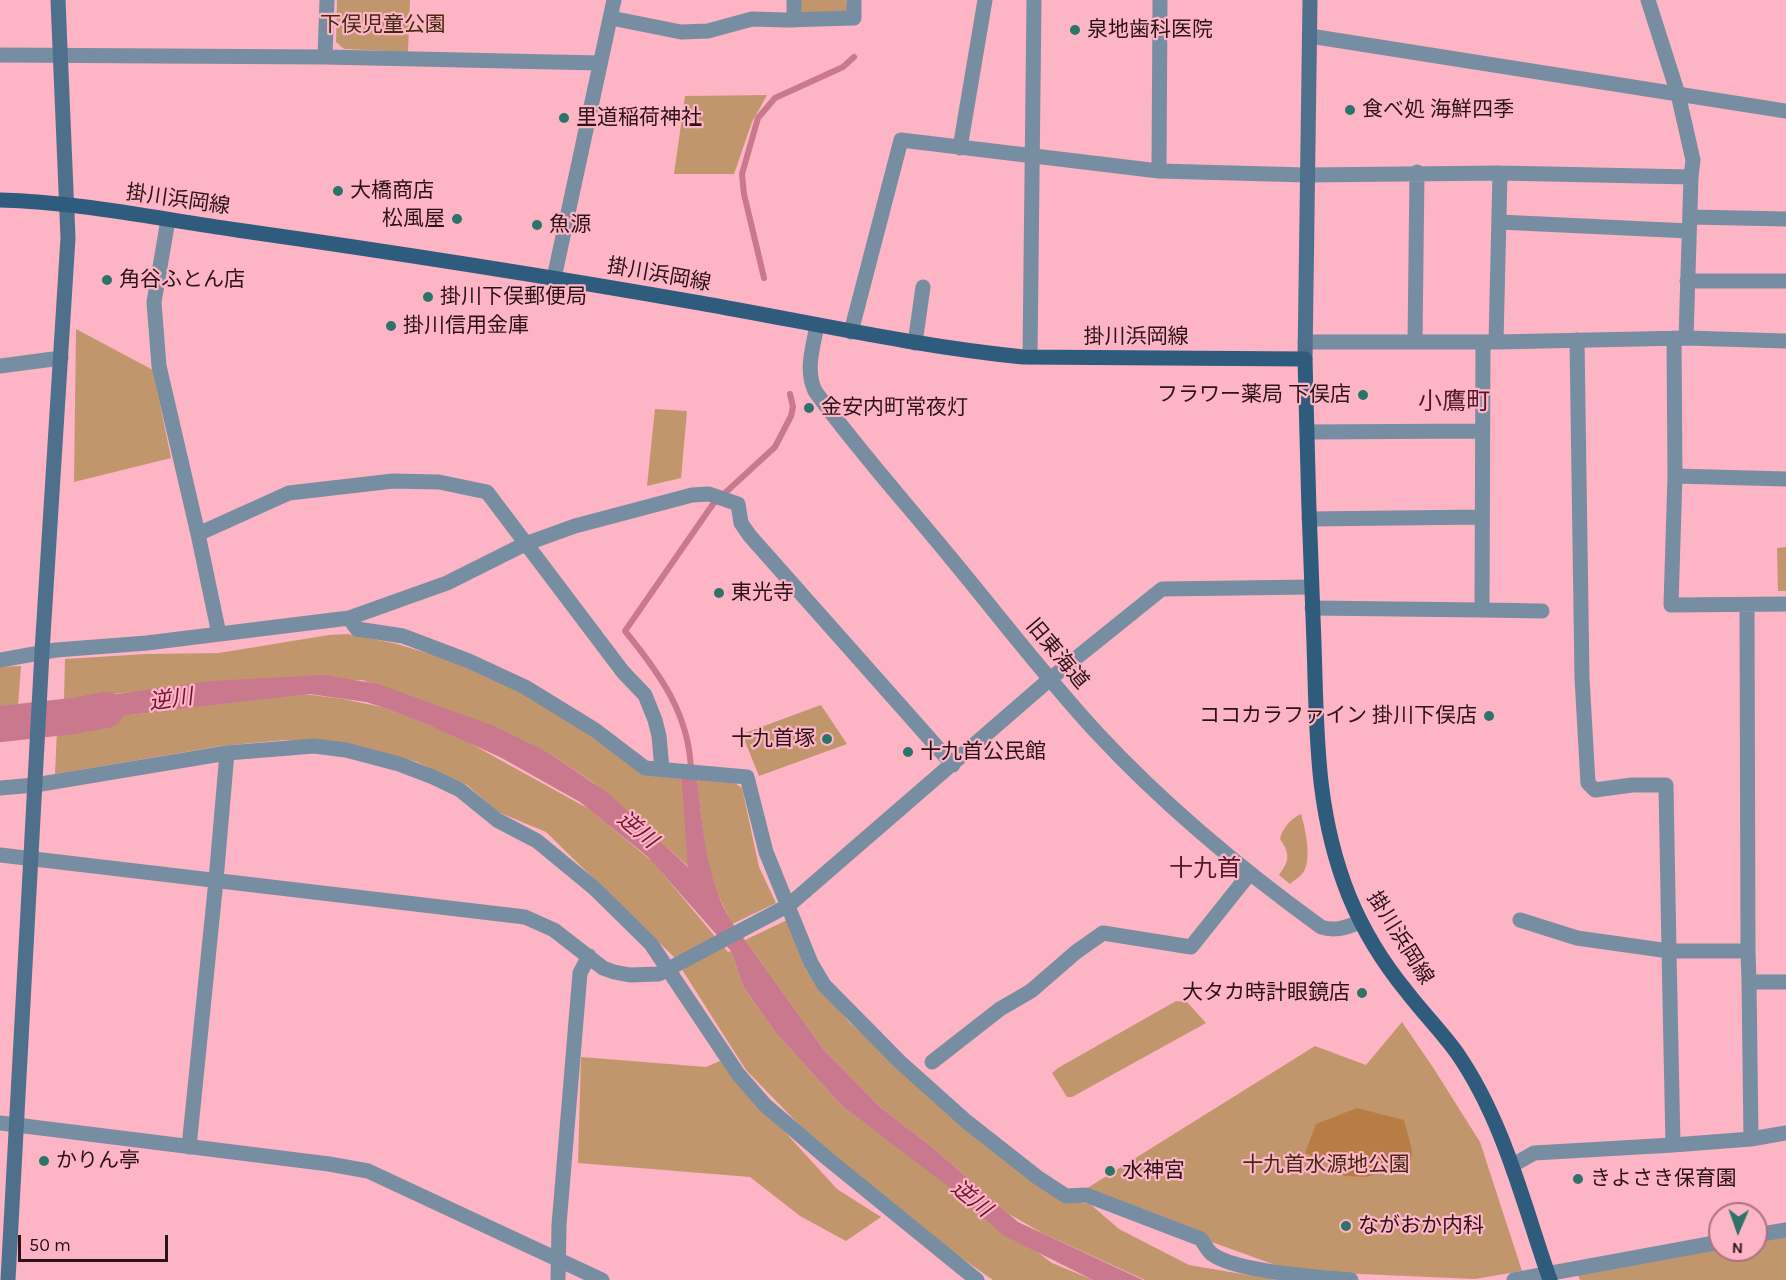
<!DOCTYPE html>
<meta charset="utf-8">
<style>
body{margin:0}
#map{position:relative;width:1786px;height:1280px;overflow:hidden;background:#fdb4c4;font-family:Karla,sans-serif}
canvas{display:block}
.north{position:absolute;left:1708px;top:1202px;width:60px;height:60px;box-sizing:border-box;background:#fdb4c4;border:2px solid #a97380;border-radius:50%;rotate:182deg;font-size:16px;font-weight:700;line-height:24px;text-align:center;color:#2c1219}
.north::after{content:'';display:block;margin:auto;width:21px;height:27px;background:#2c736a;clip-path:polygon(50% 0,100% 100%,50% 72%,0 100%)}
.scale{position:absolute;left:18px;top:1235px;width:150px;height:27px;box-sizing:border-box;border:3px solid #2c1219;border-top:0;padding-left:8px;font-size:18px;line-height:21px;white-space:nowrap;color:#2c1219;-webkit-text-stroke:4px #fdb4c4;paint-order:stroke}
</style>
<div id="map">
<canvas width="1786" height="1280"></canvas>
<div class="north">N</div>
<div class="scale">50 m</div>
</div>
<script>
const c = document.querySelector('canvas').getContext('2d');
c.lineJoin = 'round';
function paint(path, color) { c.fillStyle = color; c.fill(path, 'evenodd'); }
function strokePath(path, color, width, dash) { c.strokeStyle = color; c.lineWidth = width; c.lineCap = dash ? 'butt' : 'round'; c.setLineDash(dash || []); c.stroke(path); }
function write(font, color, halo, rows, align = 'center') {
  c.font = font + ' Karla,"Noto Sans JP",sans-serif'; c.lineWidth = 4.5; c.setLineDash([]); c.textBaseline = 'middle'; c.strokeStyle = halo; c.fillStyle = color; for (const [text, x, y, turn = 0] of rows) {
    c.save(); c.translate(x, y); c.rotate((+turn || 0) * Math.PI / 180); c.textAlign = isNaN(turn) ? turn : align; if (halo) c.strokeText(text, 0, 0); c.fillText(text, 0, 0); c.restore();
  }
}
const green = new Path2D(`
 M 337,0 L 410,0 L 408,52 L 344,49 L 336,42 Z
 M 796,0 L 846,0 L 849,13 L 797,15 Z
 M 767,95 L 752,122 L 734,174 L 674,174 L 685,96 Z
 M 76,329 L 153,370 L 171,458 L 74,482 Z
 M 655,409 L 687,411 L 681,478 L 647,486 Z
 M 1786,547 L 1786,591 L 1778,591 L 1777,548 Z
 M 348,634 L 397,644 L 466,665 L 517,688 L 570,720 L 612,751 L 681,777 L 689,867 L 594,783 L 549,753 L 362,680 L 132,692 L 64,699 L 65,659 L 146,654 L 219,653 L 329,635 Z
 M 21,666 L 18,706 L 0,709 L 0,667 Z
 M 304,694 L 343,699 L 382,707 L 455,735 L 589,809 L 653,862 L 728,952 L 731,951 L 743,986 L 775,1032 L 842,1106 L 1052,1263 L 1093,1280 L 993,1280 L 920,1229 L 822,1148 L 746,1070 L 674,957 L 546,832 L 498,812 L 467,785 L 417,762 L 345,744 L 285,740 L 221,746 L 55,774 L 57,730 L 129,715 Z
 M 821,705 L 847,744 L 759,776 L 742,734 Z
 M 697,779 L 732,781 L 742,788 L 759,867 L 776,903 L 732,924 L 713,884 L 705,849 Z
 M 1301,814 C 1305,828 1312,858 1304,871 C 1302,876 1294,880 1290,884 L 1279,875 C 1290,860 1290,854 1280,839 C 1282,829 1291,818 1301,814 Z
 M 787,920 L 806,970 L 849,1022 L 907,1074 L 1062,1200 L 1090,1204 L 1119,1229 L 1189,1265 L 1277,1280 L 1145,1280 L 1042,1233 L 1009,1214 L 932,1147 L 880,1107 L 824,1050 L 745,940 Z
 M 1176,1001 L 1187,1002 L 1206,1023 L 1072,1097 L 1067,1097 L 1052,1073 L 1058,1068 Z
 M 1402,1022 L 1434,1069 L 1480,1142 L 1522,1271 L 1475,1279 L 1292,1271 L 1148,1219 L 1081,1192 L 1315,1046 L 1366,1065 Z
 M 581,1057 L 706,1067 L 720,1061 L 837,1189 L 881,1217 L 846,1241 L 800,1216 L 750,1177 L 578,1163 Z
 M 1786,1232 L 1786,1280 L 1580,1280 L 1577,1273 L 1720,1244 L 1720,1250 L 1756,1250 L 1756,1237 Z`);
const forest = new Path2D(`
 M 1357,1108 L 1404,1120 L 1412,1150 L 1411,1160 L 1367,1177 L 1344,1176 L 1337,1166 L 1305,1153 L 1316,1124 Z`);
const water = new Path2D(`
 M 324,675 L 378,684 L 494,726 L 549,753 L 608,793 L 688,867 L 681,777 L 697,779 C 704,835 706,895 745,940 L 824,1050 L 880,1107 L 932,1147 L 1018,1222 L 1143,1280 L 1093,1280 L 1003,1235 L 949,1187 L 842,1106 L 775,1032 L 743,986 L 731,951 L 648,857 L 580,802 L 500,757 L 431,726 L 382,707 L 366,702 L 309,694 L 129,715 L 57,730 L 59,702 L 211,681 Z
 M 18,706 L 17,733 L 0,733 L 0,708 Z`);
const stream = new Path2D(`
 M 764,278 L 744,194 L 742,174 L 758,118 L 775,98 L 843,67 L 854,57
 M 691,772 C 690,715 660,674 625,631 L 713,504 L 775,447 L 791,416 L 793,407 L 790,394`);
const river = new Path2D(`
 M 0,724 L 73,716 L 106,710`);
const street = new Path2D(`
 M 794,0 L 794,20
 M 1648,0 L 1678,94 L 1693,160 L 1691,177 L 1686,338
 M 611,18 L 681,32 L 708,31 L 752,19 L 785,20 L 854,18 L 854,0
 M 1310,36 L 1786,111
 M 0,55 L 325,57 L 599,63
 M 325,57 L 327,0
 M 960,148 L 985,0
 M 1159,171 L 1160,0
 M 1690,217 L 1786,219
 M 168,220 L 154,302 L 159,366 L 198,534 L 219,634
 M 1499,222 L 1689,231
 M 554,278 L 614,0
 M 1687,281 L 1786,281
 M 817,325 C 813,348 805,370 815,391 C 857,449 905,502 950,557 C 999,616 1046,678 1098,734 C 1165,806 1241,869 1321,927 C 1336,932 1346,927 1361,922
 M 851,332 L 901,140 L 1159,171 L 1307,175 L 1500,173 L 1691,177
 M 1674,338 L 1675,476 L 1671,605 L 1786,604
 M 1577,340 L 1582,678 L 1588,783 L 1595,790 L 1632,785 L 1666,785 L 1669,951 L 1748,951 L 1749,982 L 1786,982
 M 1305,342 L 1496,342 L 1686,338 L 1786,341
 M 1415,342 L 1417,172
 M 1496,342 L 1500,173
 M 915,343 L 923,287
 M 1030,357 L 1034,0
 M 0,366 L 61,358
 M 1307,432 L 1482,431
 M 1675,476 L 1786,479
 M 1309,519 L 1482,517
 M 198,534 L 289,493 L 393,481 L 439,482 L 487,492 L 623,672 L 645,695 L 655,720 L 659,736 L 662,769
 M 1747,605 L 1748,951
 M 1312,608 L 1482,610 L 1483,342
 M 1482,610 L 1542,611
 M 349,618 L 357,629 L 403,636 L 469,661 L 525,687 L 595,730 L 645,768 L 747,777 L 766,852 L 811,963 L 824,985 L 900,1062 L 967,1122 L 1037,1177 L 1066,1196 L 1086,1195 L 1201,1239 C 1204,1244 1208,1251 1212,1254 C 1236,1272 1320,1277 1351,1280
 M 0,660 L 56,650 L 147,643 L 349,618 L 447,583 L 525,544 L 575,526 L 692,495 L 709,494 L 738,504 L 741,523 L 750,536 L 953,765
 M 0,788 L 35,785 L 227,753 L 314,746 L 346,750 L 399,764 L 433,777 L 460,790 L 497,820 L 537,841 L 594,888 L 651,944 L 738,1074 L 765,1105 L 828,1159 L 977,1280
 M 0,855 L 525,917 L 554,930 L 603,968 L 614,972 L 630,975 L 659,974 L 789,905 L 1050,679 L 1162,589 L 1311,587
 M 1520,920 L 1577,938 L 1669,951 L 1673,1145
 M 1749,982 L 1751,1139
 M 932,1062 L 1000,1009 L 1031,991 L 1076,952 L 1103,933 L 1191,947 L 1250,873
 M 0,1123 L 329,1164 L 368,1171 L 602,1280
 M 189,1147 L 216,880 L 227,753
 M 1513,1165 L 1534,1153 L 1673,1145 L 1751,1139 L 1786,1133
 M 1756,1235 L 1786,1230
 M 558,1280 L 559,1225 L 580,973 L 589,956
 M 1514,1280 L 1720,1242`);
const secondary = new Path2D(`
 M 1305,359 L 1310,0
 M 8,1280 L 42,652 L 68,238 L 58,0`);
const primary = new Path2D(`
 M 0,200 C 79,202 159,219 237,230 C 392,252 546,276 700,303 C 808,322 914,346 1023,357 L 1305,359 C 1307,454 1310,549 1314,644 C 1317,733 1315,811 1349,896 C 1363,930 1384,964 1407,992 C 1423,1013 1442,1032 1457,1053 C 1504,1121 1523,1203 1550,1280`);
const markers = [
 [1075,30,6,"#2c736a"],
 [1350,110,6,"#2c736a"],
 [564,118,6,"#2c736a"],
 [338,191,6,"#2c736a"],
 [457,219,6,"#2c736a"],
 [537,225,6,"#2c736a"],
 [107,280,6,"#2c736a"],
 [428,297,6,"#2c736a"],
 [391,326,6,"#2c736a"],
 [1363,395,6,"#2c736a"],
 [809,408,6,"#2c736a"],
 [719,593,6,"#2c736a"],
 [1489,716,6,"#2c736a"],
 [827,739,6,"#2c736a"],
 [908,752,6,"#2c736a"],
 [1362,993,6,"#2c736a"],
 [44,1161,6,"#2c736a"],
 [1110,1171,6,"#2c736a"],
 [1578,1179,6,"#2c736a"],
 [1346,1226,6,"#2c736a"]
];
const parkNames = [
 ["下俣児童公園",383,25],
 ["十九首水源地公園",1326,1165]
];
const poiNames = [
 ["泉地歯科医院",1087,30],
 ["食べ処 海鮮四季",1362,110],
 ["里道稲荷神社",576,118],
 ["大橋商店",350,191],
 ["松風屋",445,219,"right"],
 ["魚源",549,225],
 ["角谷ふとん店",119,280],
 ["掛川下俣郵便局",440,297],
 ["掛川信用金庫",403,326],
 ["フラワー薬局 下俣店",1351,395,"right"],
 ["金安内町常夜灯",821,408],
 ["東光寺",731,593],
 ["ココカラファイン 掛川下俣店",1477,716,"right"],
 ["十九首塚",815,739,"right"],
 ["十九首公民館",920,752],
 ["大タカ時計眼鏡店",1350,993,"right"],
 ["かりん亭",56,1161],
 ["水神宮",1122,1171],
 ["きよさき保育園",1590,1179],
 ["ながおか内科",1358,1226]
];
const streetNames = [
 ["掛川浜岡線",178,200,8],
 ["掛川浜岡線",659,275,10],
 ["掛川浜岡線",1136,337],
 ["旧東海道",1057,654,50],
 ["掛川浜岡線",1400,938,58]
];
const waterNames = [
 ["逆川",171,700,-8],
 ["逆川",637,830,40],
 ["逆川",971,1199,39]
];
const quarterNames = [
 ["小鷹町",1454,402],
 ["十九首",1205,869]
];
paint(green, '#c2966d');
paint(forest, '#b77d44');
paint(water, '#c9788d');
strokePath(stream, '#c9788d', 6);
strokePath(river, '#c9788d', 36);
strokePath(street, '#778ea2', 15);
strokePath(secondary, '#4e708d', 15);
strokePath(primary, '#2f5b7d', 15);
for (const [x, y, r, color] of markers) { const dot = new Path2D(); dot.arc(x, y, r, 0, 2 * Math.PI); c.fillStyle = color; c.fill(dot); strokePath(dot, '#fdb4c4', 2); }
write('21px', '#432a11', '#fdb4c4', parkNames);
write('21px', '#2c1219', '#fdb4c4', poiNames, 'left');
write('21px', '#2c1219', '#fdb4c4', streetNames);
write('italic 22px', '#731137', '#fdb4c4', waterNames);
write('24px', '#52192b', '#fdb4c4', quarterNames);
</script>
